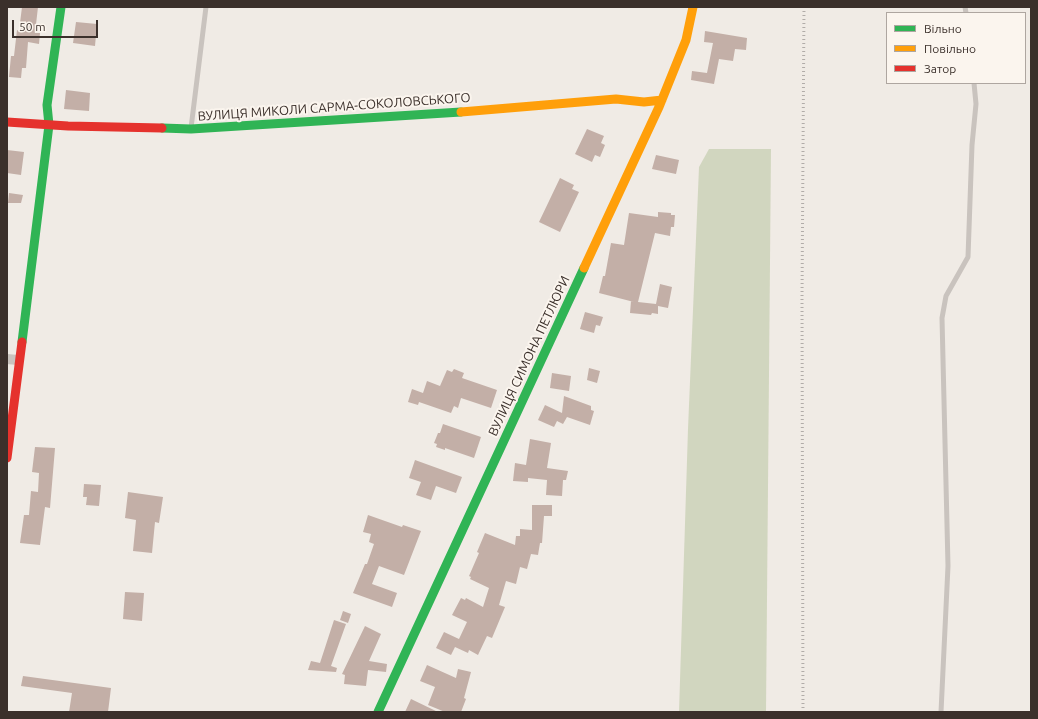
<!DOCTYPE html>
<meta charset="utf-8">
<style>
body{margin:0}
#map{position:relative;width:1038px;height:719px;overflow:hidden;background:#f0ebe5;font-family:Ubuntu,sans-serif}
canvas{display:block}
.frame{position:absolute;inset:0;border:8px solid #3b302b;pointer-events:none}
.legend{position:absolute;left:886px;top:12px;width:140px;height:72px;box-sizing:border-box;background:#fbf5ee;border:1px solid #aea6a0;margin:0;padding:5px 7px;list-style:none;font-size:12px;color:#3b302b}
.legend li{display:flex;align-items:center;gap:8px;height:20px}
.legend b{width:20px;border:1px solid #aea6a0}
.scale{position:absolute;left:12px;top:20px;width:86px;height:18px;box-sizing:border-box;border:2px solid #3b302b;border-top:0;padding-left:5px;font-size:12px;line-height:14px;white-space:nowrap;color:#3b302b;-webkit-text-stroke:3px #fbf5ee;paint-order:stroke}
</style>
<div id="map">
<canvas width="1038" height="719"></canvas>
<div class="frame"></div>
<ul class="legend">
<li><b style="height:5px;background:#30b455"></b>Вільно</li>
<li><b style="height:5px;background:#ff9f0a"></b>Повільно</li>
<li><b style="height:5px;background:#e5322d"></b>Затор</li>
</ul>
<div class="scale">50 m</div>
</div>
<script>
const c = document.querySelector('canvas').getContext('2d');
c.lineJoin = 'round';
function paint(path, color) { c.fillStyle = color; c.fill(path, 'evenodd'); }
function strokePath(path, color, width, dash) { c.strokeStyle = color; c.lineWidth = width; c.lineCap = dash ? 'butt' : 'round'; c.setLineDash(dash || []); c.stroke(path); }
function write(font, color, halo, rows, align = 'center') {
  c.font = font + ' Ubuntu,sans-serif'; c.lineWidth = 4; c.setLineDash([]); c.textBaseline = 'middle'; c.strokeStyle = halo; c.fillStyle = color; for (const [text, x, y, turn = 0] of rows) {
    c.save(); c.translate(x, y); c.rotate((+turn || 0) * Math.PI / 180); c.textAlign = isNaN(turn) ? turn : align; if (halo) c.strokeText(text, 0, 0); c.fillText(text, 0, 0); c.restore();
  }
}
const green = new Path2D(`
 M 709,149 L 771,149 L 766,712 L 679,712 L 688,429 L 699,167 Z`);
const building = new Path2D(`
 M 22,7 L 38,7 L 35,33 L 40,33 L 39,44 L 28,42 L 26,68 L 22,68 L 21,78 L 9,77 L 11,56 L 14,56 L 17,30 L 19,31 Z
 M 76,22 L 97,24 L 95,46 L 73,43 Z
 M 705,31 L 747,38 L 746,50 L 735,49 L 733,61 L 719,59 L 714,84 L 691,80 L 692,71 L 707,73 L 713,43 L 704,42 Z
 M 66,90 L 90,93 L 89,111 L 64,109 Z
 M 587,129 L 604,136 L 601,143 L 605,145 L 600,157 L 595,155 L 592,162 L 575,154 Z
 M 7,150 L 24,152 L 21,175 L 7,173 Z
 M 656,155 L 679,160 L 676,174 L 652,169 Z
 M 560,178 L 574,185 L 572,189 L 579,192 L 560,232 L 539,222 Z
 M 9,193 L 23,195 L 21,203 L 8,203 Z
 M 658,212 L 671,213 L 671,215 L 675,215 L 674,227 L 671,227 L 670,236 L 655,233 L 638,302 L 656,304 L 660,284 L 672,287 L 668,308 L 658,306 L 658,314 L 652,313 L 651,315 L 630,313 L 631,301 L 634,302 L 599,293 L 603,276 L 605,276 L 611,243 L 624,245 L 629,213 L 658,217 Z
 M 585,312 L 603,317 L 600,326 L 596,325 L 594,333 L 580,329 Z
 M 589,368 L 600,371 L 597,383 L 587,380 Z
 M 454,369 L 464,373 L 462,378 L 497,390 L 491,408 L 461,398 L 458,408 L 454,406 L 451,413 L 419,402 L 418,405 L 408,402 L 412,389 L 423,393 L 427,381 L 440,386 L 447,370 L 452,372 Z
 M 552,373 L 571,376 L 569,391 L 550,388 Z
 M 564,396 L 591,406 L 591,410 L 594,411 L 590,425 L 567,417 L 563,424 L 557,421 L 554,427 L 538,420 L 545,405 L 562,413 Z
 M 443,424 L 481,437 L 474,458 L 445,448 L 445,450 L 436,447 L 437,444 L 434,443 L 438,433 L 440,433 Z
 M 530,439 L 551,443 L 547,468 L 568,471 L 566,480 L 563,480 L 562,496 L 546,495 L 547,480 L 528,478 L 528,482 L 513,481 L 515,463 L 526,465 Z
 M 35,447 L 55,448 L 50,508 L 45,507 L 40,545 L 20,543 L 24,515 L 29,515 L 31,491 L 38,492 L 39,473 L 32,472 Z
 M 415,460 L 462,477 L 456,493 L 436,486 L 431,500 L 416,495 L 421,482 L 409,478 Z
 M 84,484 L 101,485 L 99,506 L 86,505 L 87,497 L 83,497 Z
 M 128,492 L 163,497 L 159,523 L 155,522 L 152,553 L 133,551 L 136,520 L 125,518 Z
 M 532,505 L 552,505 L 552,516 L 544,516 L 542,543 L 540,543 L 538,555 L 531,554 L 527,569 L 520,567 L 516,584 L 506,581 L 499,605 L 505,607 L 492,638 L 487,636 L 478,655 L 469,650 L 468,653 L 455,647 L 451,655 L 436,648 L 444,632 L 459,639 L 467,622 L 452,615 L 461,598 L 465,600 L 466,598 L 483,607 L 489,588 L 470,579 L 471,577 L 469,576 L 479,553 L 477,552 L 485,533 L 515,545 L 516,536 L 520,536 L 520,529 L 532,530 Z
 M 368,515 L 402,527 L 403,525 L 421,531 L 404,575 L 379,566 L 372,584 L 397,593 L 392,607 L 353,593 L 365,564 L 367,564 L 374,544 L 369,542 L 371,534 L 363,532 Z
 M 125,592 L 144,593 L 142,621 L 123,619 Z
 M 343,611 L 351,614 L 348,623 L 340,620 Z
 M 334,620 L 346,624 L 331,666 L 337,668 L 336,672 L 308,670 L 311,661 L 320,663 Z
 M 365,626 L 381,634 L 369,661 L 387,664 L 386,672 L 368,670 L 366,686 L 344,684 L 345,675 L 342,674 Z
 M 427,665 L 456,678 L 458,669 L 471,672 L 464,698 L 466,699 L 461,712 L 445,712 L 428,705 L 435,687 L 420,681 Z
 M 23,676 L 111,688 L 108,712 L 69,712 L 72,693 L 21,686 Z
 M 411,699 L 438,712 L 405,712 Z`);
const lane = new Path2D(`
 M 965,7 L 966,13
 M 191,128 L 206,7
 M 941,712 L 948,566 L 942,318 L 946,296 L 968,257 L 972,145 L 976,104 L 974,83`);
const street = new Path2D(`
 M 7,359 L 18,360`);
const fast = new Path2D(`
 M 162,128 L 191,129 L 461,112
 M 22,342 L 49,125 L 47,105 L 61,7
 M 378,712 L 584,268`);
const slow = new Path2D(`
 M 461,112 L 616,99 L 644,102 L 662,100
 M 584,268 L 659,107 L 686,40 L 693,7`);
const jam = new Path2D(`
 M 7,122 L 68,126 L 162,128
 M 7,458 L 22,342`);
const rail = new Path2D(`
 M 803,712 L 802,300 L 804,7`);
const streetNames = [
 ["ВУЛИЦЯ МИКОЛИ САРМА-СОКОЛОВСЬКОГО",334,107,-4],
 ["ВУЛИЦЯ СИМОНА ПЕТЛЮРИ",529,356,-65]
];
paint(green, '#d1d6bf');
paint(building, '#c3afa7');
strokePath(lane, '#c9c3be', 5);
strokePath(street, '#c9c3be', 10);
strokePath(fast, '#30b455', 9);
strokePath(slow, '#ff9f0a', 9);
strokePath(jam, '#e5322d', 9);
strokePath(rail, '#b1aca8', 3, [1, 3]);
write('13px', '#3b302b', '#fbf5ee', streetNames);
</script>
